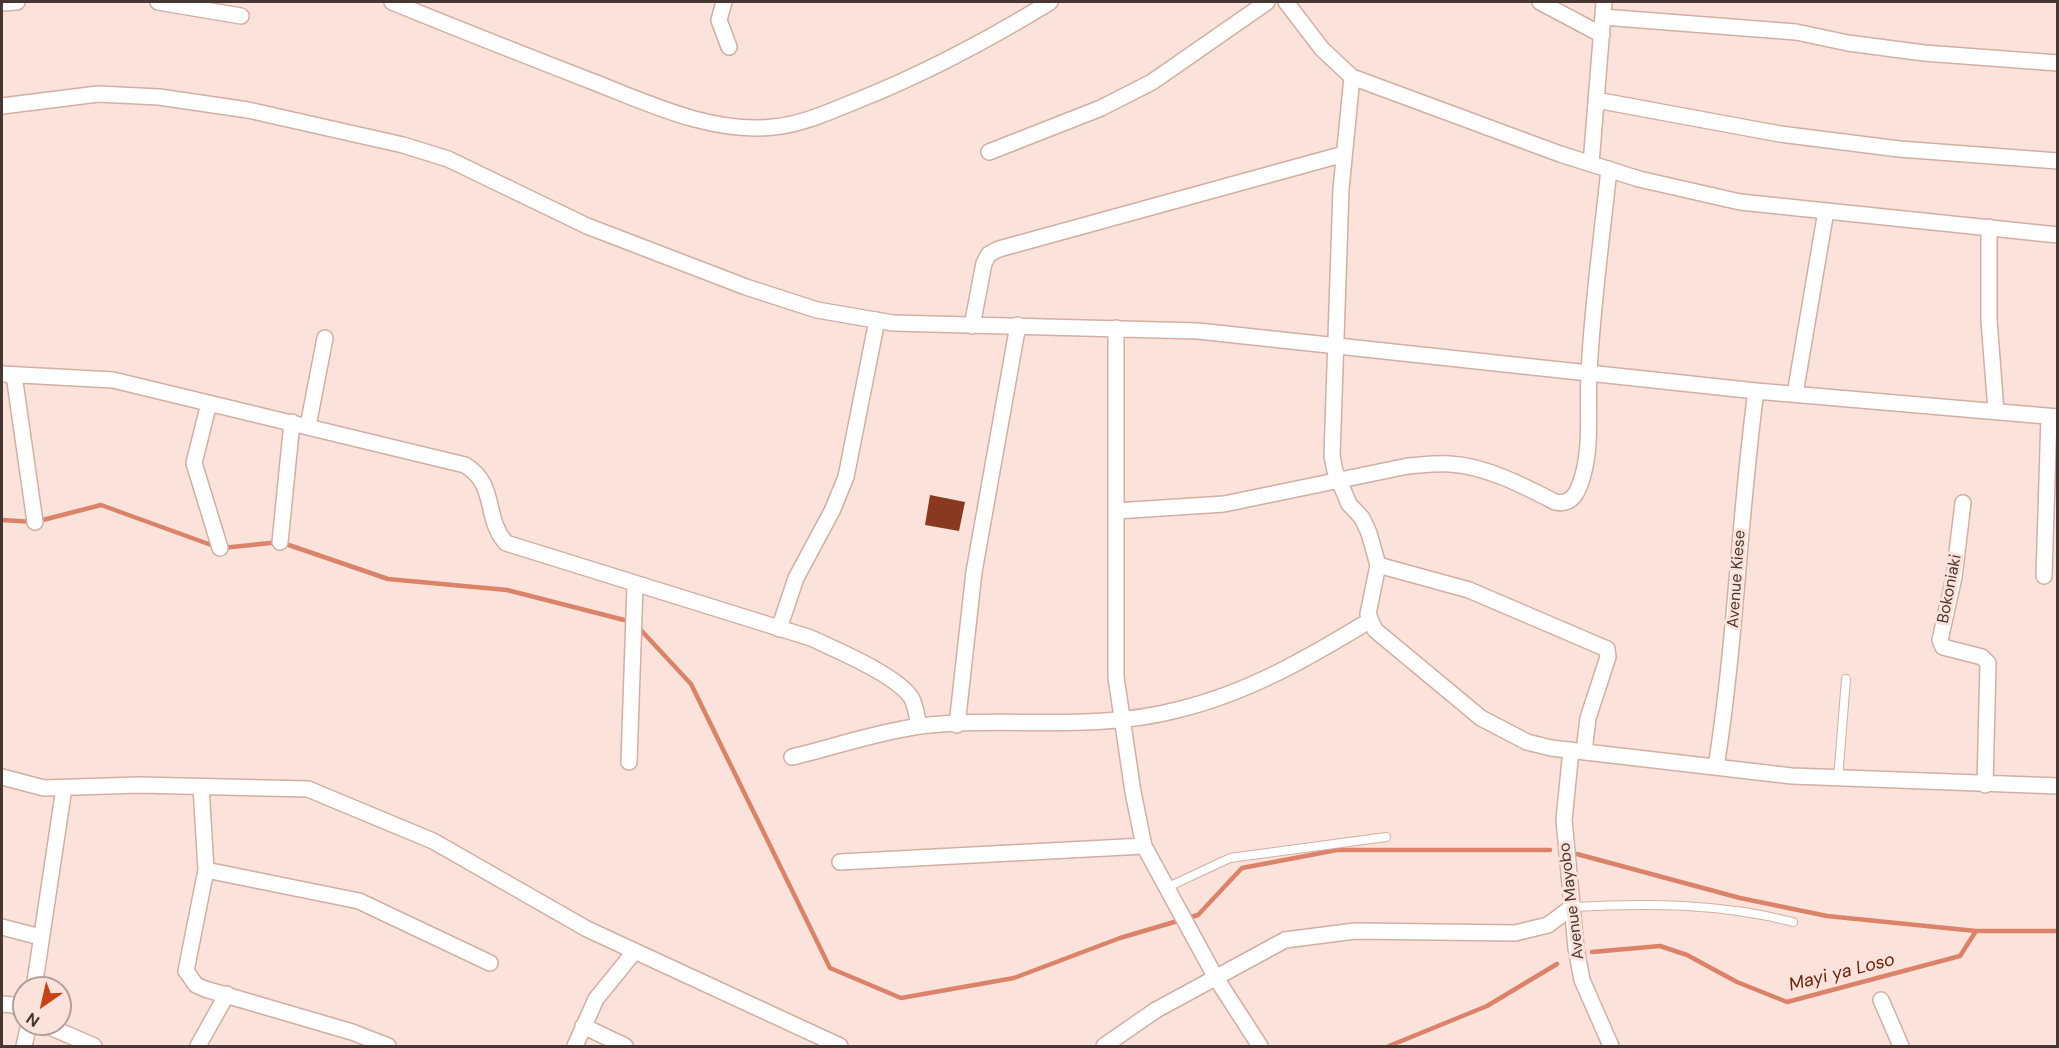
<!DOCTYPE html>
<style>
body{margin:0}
#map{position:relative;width:2059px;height:1048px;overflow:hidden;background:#fbe3dc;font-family:"DM Sans",sans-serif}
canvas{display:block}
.frame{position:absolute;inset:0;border:3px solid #463732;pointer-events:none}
.north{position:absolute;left:12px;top:976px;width:60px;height:60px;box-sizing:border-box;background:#fbe3dc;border:2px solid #b39e98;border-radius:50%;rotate:214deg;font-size:16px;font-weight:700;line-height:24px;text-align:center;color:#463732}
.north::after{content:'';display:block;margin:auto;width:21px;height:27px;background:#ca4214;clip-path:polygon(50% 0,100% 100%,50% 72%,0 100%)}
</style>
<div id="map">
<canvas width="2059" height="1048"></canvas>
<div class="frame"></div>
<div class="north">N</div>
</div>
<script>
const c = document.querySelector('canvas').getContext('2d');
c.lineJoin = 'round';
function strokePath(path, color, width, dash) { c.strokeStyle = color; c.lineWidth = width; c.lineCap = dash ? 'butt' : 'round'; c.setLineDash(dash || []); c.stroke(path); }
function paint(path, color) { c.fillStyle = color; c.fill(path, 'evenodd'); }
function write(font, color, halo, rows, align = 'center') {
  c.font = font + ' "DM Sans",sans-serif'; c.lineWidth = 6; c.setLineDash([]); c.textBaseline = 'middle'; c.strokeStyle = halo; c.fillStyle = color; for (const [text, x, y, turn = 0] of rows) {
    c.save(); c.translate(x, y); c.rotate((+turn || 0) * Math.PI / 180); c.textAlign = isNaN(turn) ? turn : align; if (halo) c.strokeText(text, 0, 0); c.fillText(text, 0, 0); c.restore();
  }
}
const stream = new Path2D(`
 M 2,520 L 35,522 L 101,505 L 214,546
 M 222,548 L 280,542 L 388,579 L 507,590 L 632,622
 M 638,627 L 691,684 L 830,968 L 901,998 L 1014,978 L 1120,938 L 1198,915 L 1242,868 L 1337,850 L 1550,850
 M 1577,854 L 1740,898 L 1827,916 L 1976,931
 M 1592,952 L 1660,946 L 1687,955 L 1737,982 L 1787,1002 L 1960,956 L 1976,931 L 2058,931
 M 1389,1046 L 1487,1006 L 1557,964`);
const building = new Path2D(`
 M 930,495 L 965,502 L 959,531 L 925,525 Z`);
const service = new Path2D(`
 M 1838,779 L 1846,679
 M 1166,888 L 1230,858 L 1386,837
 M 1572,907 C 1646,903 1720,903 1793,922`);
const minor = new Path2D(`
 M 158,2 L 241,16
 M 392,2 C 458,29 524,55 591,81 C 648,103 711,134 774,127 C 803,124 829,112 856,101 C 924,74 988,40 1050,2
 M 724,2 L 719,20 L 729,47
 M 1286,2 L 1322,49 L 1352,77 L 1560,154 L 1639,179 L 1740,202 L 2058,235
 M 1540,2 L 1602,35
 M 2,3 L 17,2
 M 1603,17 L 1796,32 L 1848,43 L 1924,53 L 2058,63
 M 1352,77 L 1341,189 L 1332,456 L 1335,471 L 1349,504 L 1362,518 L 1369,533 L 1378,565 L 1368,614 L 1375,630 L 1481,718 L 1527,742 L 1551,748 L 1792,776 L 2058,786
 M 1596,100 L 1780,134 L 1899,149 L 2058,161
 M 2,106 L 98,94 L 159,97 L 248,110 L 403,145 L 448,159 L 587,226 L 746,287 L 817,310 L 893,323 L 1198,331 L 1756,391 L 2058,417
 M 989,152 L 1101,108 L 1152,82 L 1267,2
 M 1591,164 L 1604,2
 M 1989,227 L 1989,320 L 1996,411
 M 972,326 L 984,263 L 989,254 L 999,249 L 1344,154
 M 1116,328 L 1116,677 L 1133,792 L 1144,846 L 1216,978 L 1260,1046
 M 2,374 L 113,380 L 465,465 C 498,485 483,517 506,543 L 811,638 C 836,650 899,676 912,699 C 916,707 917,718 919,726
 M 14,375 L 35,522
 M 1795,394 L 1826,211
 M 209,403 L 194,463 L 220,548
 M 308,426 L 325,338
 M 1963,503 L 1954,577 L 1940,640 L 1943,647 L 1982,657 L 1988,663 L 1985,785
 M 1116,511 L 1224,504 L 1408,466 C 1422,465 1436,463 1450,464 C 1486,466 1524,486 1555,502 C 1573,506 1579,490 1583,475 C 1592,442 1587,407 1589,374 C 1592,306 1602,237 1609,169
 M 280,542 L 292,422
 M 1378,565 L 1469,590 L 1607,649 L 1608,657 L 1588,718 L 1584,752
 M 2044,576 L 2049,416
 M 779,629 L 796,578 L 832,511 L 846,477 L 877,320
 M 957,725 L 974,572 L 1018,325
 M 1571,750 L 1564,820 L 1576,948 L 1582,980 L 1611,1046
 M 792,757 C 834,747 877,732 920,726 C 1005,716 1093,732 1177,710 C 1248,693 1308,658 1369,621
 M 629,762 L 635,585
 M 1716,767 C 1736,642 1739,516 1756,391
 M 2,777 L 44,788 L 139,785 L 308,789 L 433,841 L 587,929 L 840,1046
 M 201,787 L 206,870 L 186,971 L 196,985 L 205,989 L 352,1032 L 388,1046
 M 840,862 L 1144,846
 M 206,870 L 359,901 L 490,963
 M 2,927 L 40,937
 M 34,988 L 64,788
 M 1881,1000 L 1901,1046
 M 2,1004 L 14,1005 L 24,1012
 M 43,1024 L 94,1046
 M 583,1026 L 625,1046
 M 24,1046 L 29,1024
 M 198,1046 L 227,994
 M 575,1046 L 596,999 L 635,951
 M 1104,1046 L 1156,1010 L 1285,940 L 1355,931 L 1515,933 L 1548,925 L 1572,907`);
const streetNames = [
 ["Avenue Kiese",1737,579,-86],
 ["Bokoniaki",1950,589,-79],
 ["Avenue Mayobo",1572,901,-97]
];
const waterNames = [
 ["Mayi ya Loso",1842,973,-14]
];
strokePath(stream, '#dc8269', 4.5);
paint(building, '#8a3921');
strokePath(service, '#d4aea3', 10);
strokePath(minor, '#d4aea3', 18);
strokePath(service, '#fff', 8);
strokePath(minor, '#fff', 15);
write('16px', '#463732', '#fbe3dc', streetNames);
write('italic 18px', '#712107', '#fbe3dc', waterNames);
</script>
